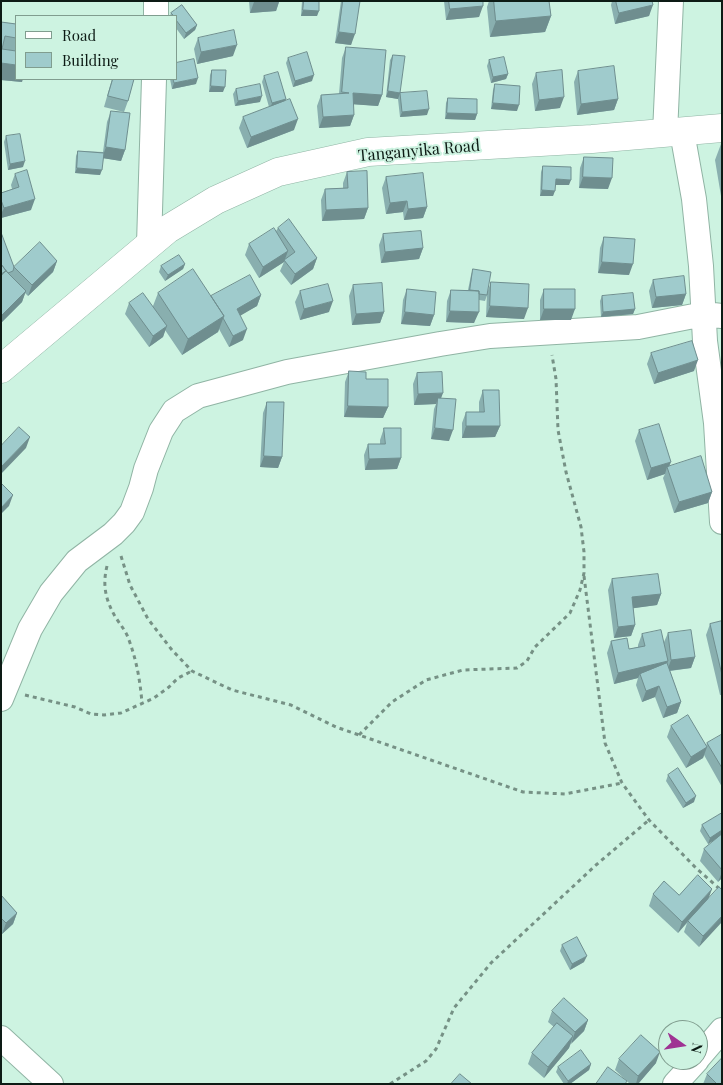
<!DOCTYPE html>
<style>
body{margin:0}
#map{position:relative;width:723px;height:1085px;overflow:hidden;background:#cdf3e1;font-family:"Playfair Display",serif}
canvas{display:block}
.frame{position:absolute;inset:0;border:2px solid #0d1b15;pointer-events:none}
.legend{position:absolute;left:15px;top:15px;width:162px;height:65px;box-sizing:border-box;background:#cdf3e1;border:1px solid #809d8f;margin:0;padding:6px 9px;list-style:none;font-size:15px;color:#0d1b15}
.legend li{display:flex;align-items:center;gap:10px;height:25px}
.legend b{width:25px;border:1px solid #809d8f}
.north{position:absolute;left:658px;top:1020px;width:50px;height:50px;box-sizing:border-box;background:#cdf3e1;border:1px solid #809d8f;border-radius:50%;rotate:103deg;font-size:14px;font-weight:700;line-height:20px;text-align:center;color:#0d1b15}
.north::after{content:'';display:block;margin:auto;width:18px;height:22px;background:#9f3393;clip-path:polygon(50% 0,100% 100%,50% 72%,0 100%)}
</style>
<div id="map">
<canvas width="723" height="1085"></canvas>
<div class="frame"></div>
<ul class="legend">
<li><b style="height:6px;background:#fff"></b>Road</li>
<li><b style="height:14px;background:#9fcbcc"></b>Building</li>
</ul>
<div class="north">N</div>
</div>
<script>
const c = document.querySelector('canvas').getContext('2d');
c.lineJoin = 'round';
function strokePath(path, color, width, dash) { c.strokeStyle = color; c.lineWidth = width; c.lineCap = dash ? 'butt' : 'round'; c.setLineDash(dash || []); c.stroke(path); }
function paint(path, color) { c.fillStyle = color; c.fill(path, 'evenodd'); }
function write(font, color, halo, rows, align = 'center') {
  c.font = font + ' "Playfair Display",serif'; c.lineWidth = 4; c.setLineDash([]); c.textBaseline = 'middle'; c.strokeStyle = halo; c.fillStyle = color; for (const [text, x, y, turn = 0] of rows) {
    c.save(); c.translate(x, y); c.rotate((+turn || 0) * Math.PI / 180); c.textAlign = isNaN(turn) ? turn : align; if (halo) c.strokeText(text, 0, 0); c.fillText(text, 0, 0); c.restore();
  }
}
const path = new Path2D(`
 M 121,556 L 130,585 L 148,619 L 172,650 L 192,671 L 232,690 L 291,705 L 336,727 L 523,792 L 565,794 L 622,783
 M 107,566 C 102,586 106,601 116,618 C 120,624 124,629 127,635 C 136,657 140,679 142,703
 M 584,576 L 605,743 L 622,783 L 649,820 L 696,868 L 722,891
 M 25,695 L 75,707 L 91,714 L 104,715 L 121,713 L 154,698 L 169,687 L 178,678 L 192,671
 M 359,735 L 392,702 L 426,680 L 463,670 L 517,668 L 527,661 L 535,647 L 570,613 L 580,590 L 584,573 L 584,552 L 581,527 L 566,472 L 558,430 L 556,379 L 552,355
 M 390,1084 L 426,1061 L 436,1049 L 454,1008 L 491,963 L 596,865 L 649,820`);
const minor = new Path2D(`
 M 156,16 L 156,1
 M 682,132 L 694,199 L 701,266 L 705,341 L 716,423 L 722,522
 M 665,133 L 671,1
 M 149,244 L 154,79
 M 1,699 L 30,629 L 51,593 L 77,561 L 113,534 L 124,523 L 132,512 L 141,488 L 146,469 L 161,431 L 174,411 L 198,396 L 287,372 L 440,344 L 490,336 L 638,327 L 704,314 L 722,316
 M 1,1038 L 51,1084
 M 698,1058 L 722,1030
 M 675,1084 L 697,1060`);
const tertiary = new Path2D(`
 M 1,369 L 168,229 L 216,200 L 278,172 L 368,152 L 592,139 L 722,128`);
const wall = new Path2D(`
 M 249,1 L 285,1 L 279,2 L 276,11 L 250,13 Z
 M 302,1 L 319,1 L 317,16 L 301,16 Z
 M 341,1 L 360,1 L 351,45 L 335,43 Z
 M 444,1 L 483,1 L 479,17 L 446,20 Z
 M 489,1 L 549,1 L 551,16 L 545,32 L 490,37 L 487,7 Z
 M 612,1 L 652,1 L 649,16 L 615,24 L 611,5 Z
 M 182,5 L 197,25 L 195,30 L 184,39 L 176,28 L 176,16 L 170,16 L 171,13 Z
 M 1,22 L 16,24 L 16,79 L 22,82 L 1,80 Z
 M 198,38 L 233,56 L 197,64 L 194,49 Z
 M 346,47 L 382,95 L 378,106 L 353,104 L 354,115 L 350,126 L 319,128 L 317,106 L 321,95 L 339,94 L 342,58 Z
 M 393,55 L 400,93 L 427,115 L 400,117 L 398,99 L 386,97 L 390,60 Z
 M 288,58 L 312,81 L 293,87 L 286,63 Z
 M 489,60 L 508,74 L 506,79 L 491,83 L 487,66 Z
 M 212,70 L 223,92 L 209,92 L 210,75 Z
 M 578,71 L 618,99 L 614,110 L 577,115 L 574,82 Z
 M 536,73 L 560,108 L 535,111 L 532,84 Z
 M 264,76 L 286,99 L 285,100 L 294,130 L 247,148 L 239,128 L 243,117 L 269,107 L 262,82 Z
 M 112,79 L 134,79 L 128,101 L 124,112 L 104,107 Z
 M 170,79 L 176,79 L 196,84 L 172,89 Z
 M 495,84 L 517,111 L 491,109 L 493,90 Z
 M 236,89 L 260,102 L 235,106 L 233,94 Z
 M 448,98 L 477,114 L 475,120 L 445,119 L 446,103 Z
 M 111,111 L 125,150 L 121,161 L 103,158 L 100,175 L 75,173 L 76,156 L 78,151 L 103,152 L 107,122 Z
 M 6,136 L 23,167 L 8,170 L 4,142 Z
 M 721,144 L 722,144 L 722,202 L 715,160 Z
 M 584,157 L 608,189 L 579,188 L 580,168 Z
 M 543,166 L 569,185 L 555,185 L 553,196 L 540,196 L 541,172 Z
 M 347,172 L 368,208 L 364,219 L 322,221 L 321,200 L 325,189 L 343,188 L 343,183 Z
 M 15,174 L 31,210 L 1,218 L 1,193 L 12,189 L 11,185 Z
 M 386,177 L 427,207 L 423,218 L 404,220 L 403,212 L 386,214 L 382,188 Z
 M 278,228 L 317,258 L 313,269 L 291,285 L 280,271 L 284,262 L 259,278 L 245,255 L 249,244 L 276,231 Z
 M 383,234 L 423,248 L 419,259 L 381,263 L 379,245 Z
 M 1,236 L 14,267 L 57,261 L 53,272 L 28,296 L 25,293 L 22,302 L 1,323 Z
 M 604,237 L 629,275 L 598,273 L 600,248 Z
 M 185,264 L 183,269 L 165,281 L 159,272 L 161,266 Z
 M 473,269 L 487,295 L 485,301 L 479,300 L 474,323 L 446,322 L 447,301 L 451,290 L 468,290 L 471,275 Z
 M 653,280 L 686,294 L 682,305 L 652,308 L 649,291 Z
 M 491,282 L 524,319 L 486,317 L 487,293 Z
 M 353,285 L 384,312 L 380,323 L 352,325 L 349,296 Z
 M 407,289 L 434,315 L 430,326 L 401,324 L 403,300 Z
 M 544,289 L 571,320 L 540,320 L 540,300 Z
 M 300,291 L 329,312 L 300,320 L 295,302 Z
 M 158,293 L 211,296 L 261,295 L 257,306 L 240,315 L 243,340 L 229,347 L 219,329 L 218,332 L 182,355 L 165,330 L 163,337 L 149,347 L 125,314 L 129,303 L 153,306 Z
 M 602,296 L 635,309 L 633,314 L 601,317 L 600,301 Z
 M 651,353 L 694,371 L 654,384 L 647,364 Z
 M 349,371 L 366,379 L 388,407 L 383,418 L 344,417 L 345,382 Z
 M 417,373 L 441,398 L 449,441 L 431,439 L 434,409 L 436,404 L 414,405 L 413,384 Z
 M 483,390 L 500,426 L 495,437 L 462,438 L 462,423 L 466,412 L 479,412 L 479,402 Z
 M 267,402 L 282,457 L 278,468 L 260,467 L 263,413 Z
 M 384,428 L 401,458 L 397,469 L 365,470 L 364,455 L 368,444 L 380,444 L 380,440 Z
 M 639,430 L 669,466 L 712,492 L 708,503 L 674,513 L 663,478 L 665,474 L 647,480 L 635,441 Z
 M 612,579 L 661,594 L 657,605 L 633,608 L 635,625 L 631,636 L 614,638 L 608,590 Z
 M 722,621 L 722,695 L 720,695 L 706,635 L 710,624 Z
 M 668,633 L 695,657 L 691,668 L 670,671 L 681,702 L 677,713 L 663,718 L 655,697 L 642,702 L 636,685 L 638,678 L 614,684 L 607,653 L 611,641 L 629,649 L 638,647 L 638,645 L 642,634 L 664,642 Z
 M 671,726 L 706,746 L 707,743 L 722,736 L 722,787 L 704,755 L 703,758 L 686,768 L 667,737 Z
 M 668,775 L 694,802 L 683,808 L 666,781 Z
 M 722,813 L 722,878 L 718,882 L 700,861 L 704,849 L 718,837 L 708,844 L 700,831 L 702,825 Z
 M 722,890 L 699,947 L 684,932 L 687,923 L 678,933 L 649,906 L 653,894 L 679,895 L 708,899 Z
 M 1,895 L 17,913 L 13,924 L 2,934 Z
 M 562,945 L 584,962 L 570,970 L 560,951 Z
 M 552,1011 L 588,1020 L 584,1031 L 571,1043 L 569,1048 L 544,1078 L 528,1064 L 532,1053 L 554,1027 L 548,1022 Z
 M 619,1059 L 656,1063 L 638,1084 L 630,1084 L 615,1070 Z
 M 591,1064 L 589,1070 L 570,1084 L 564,1084 L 556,1072 L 558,1067 Z
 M 707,1074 L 722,1084 L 703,1084 Z`);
const shadedWall = new Path2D(`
 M 263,1 L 285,1 L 279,2 L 276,11 L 250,13 L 254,2 Z
 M 653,5 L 649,16 L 615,24 L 619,13 Z
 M 483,6 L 479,17 L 446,20 L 450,9 Z
 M 303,10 L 319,11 L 317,16 L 301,16 Z
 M 551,16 L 545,32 L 490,37 L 496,21 Z
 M 197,25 L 195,30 L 184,39 L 186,33 Z
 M 339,32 L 355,34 L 351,45 L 335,43 Z
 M 237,45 L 233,56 L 197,64 L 201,52 Z
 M 1,63 L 16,65 L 16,79 L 23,79 L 22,82 L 1,80 Z
 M 508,74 L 506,79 L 491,83 L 493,77 Z
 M 314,75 L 312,81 L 293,87 L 295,81 Z
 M 198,78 L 196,84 L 172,89 L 174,83 Z
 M 211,86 L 225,87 L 223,92 L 209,92 Z
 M 388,91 L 400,93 L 398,99 L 386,97 Z
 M 353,93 L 382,95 L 378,106 L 349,104 Z
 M 262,96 L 260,102 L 235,106 L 238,101 Z
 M 564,97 L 560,108 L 535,111 L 539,100 Z
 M 286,99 L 284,104 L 270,109 L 272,103 Z
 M 618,99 L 614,110 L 577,115 L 581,104 Z
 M 493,103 L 519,105 L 517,111 L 491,109 Z
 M 429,109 L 427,115 L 400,117 L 402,112 Z
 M 447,113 L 477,114 L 475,120 L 445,119 Z
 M 354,115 L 350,126 L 319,128 L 323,117 Z
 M 298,119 L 294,130 L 247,148 L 251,137 Z
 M 106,147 L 125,150 L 121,161 L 102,158 Z
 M 25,161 L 23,167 L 8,170 L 10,164 Z
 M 77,168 L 102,170 L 100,175 L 75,173 Z
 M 583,177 L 612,178 L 608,189 L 579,188 Z
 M 556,179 L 571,180 L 569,185 L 554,185 Z
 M 542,190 L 555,191 L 553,196 L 540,196 Z
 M 35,199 L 31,210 L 1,218 L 1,214 L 4,208 Z
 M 407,201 L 403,212 L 386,214 L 390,203 Z
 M 427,207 L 423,218 L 404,220 L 408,209 Z
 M 368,208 L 364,219 L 322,221 L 326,210 Z
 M 423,248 L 419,259 L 381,263 L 385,252 Z
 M 288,251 L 284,262 L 259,278 L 263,267 Z
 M 317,258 L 313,269 L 291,285 L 295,274 Z
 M 57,261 L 53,272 L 28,296 L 32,285 Z
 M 602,262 L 633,264 L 629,275 L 598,273 Z
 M 185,264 L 183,269 L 165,281 L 168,275 Z
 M 26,291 L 22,302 L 1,323 L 1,316 Z
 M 686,294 L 682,305 L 652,308 L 656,297 Z
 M 261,295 L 257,306 L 233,320 L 237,309 Z
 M 333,301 L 329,312 L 300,320 L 304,309 Z
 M 490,306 L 528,308 L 524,319 L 486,317 Z
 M 544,309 L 575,309 L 571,320 L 540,320 Z
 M 635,309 L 633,314 L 601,317 L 603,312 Z
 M 450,311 L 479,312 L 474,323 L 446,322 Z
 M 384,312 L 380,323 L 352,325 L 356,314 Z
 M 405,312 L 434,315 L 430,326 L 401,324 Z
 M 224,316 L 218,332 L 182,355 L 188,339 Z
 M 167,326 L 163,337 L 149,347 L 153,336 Z
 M 247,329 L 243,340 L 229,347 L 233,336 Z
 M 698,360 L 694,371 L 654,384 L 658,373 Z
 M 443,393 L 439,404 L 438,398 L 436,404 L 414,405 L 418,394 Z
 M 348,406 L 388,407 L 383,418 L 344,417 Z
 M 466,426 L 500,426 L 495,437 L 462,438 Z
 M 435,428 L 453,430 L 449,441 L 431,439 Z
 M 30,437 L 26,448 L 1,474 L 1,467 Z
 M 264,456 L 282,457 L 278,468 L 260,467 Z
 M 401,458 L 397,469 L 365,470 L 369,459 Z
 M 671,462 L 668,469 L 667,467 L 665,474 L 647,480 L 651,468 Z
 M 712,492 L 708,503 L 674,513 L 679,502 Z
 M 13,495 L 9,506 L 1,514 L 1,508 Z
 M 661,594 L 657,605 L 628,609 L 632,597 Z
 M 635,625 L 631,636 L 614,638 L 618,627 Z
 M 695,657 L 691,668 L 667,671 L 671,660 Z
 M 668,661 L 664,672 L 640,674 L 638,678 L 614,684 L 618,673 Z
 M 659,686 L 655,697 L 642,702 L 646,691 Z
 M 681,702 L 677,713 L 663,718 L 667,707 Z
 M 707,747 L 703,758 L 686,768 L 691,757 Z
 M 696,796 L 694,802 L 683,808 L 686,803 Z
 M 722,830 L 722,835 L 708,844 L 710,838 Z
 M 722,872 L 722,878 L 718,882 Z
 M 712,889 L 708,900 L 688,921 L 678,933 L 682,922 Z
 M 17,913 L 13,924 L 2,934 L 6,923 Z
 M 722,916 L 722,922 L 699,947 L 703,936 Z
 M 587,956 L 584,962 L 570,970 L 572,964 Z
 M 588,1020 L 584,1031 L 571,1044 L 575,1032 Z
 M 573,1036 L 569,1048 L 544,1078 L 548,1067 Z
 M 660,1052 L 656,1063 L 638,1084 L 636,1084 L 638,1076 Z
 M 591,1064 L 589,1070 L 570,1084 L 567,1084 L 568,1081 Z`);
const building = new Path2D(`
 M 304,1 L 319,1 L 319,11 L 303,10 Z
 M 343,1 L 360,1 L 355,34 L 339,32 Z
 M 449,1 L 483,1 L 483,6 L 450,9 Z
 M 494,1 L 549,1 L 551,16 L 496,21 Z
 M 616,1 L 652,1 L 653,5 L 619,13 Z
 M 182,5 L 197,25 L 186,33 L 176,20 L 176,16 L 174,16 L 171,13 Z
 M 1,22 L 16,24 L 16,38 L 5,36 L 2,49 L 16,51 L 16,65 L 1,63 Z
 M 234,30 L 237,45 L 201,52 L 198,38 Z
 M 346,47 L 386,50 L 382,95 L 353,93 L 354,115 L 323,117 L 321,95 L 349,93 L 342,92 Z
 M 307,52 L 314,75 L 295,81 L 288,58 Z
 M 393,55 L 405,56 L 400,93 L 388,91 Z
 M 504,57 L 508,74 L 493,77 L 489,60 Z
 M 194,59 L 198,78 L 174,83 L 173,79 L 176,79 L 176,63 Z
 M 614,66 L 618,99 L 581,104 L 578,71 Z
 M 212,70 L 226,70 L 225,87 L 211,86 Z
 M 562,70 L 564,97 L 539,100 L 536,73 Z
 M 278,72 L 286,99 L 272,103 L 264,76 Z
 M 113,79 L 134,79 L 128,101 L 108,96 Z
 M 260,84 L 262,96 L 238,101 L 236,89 Z
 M 495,84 L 520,86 L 519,105 L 493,103 Z
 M 427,91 L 429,109 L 402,112 L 400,93 Z
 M 448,98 L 477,99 L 477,114 L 447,113 Z
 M 290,99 L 298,119 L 251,137 L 243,117 Z
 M 111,111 L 130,113 L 125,150 L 106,147 Z
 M 20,134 L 25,161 L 10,164 L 6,136 Z
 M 78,151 L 104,153 L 102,170 L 77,168 Z
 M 584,157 L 613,158 L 612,178 L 583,177 Z
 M 543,166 L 571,167 L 571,180 L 556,179 L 555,191 L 542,190 Z
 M 27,170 L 35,199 L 4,208 L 1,200 L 1,193 L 19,187 L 15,174 Z
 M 367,171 L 368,208 L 326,210 L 325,189 L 348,188 L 347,172 Z
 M 423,173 L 427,207 L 408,209 L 407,201 L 390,203 L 386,177 Z
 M 289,219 L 317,258 L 295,274 L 284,260 L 295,252 L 278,228 Z
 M 274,228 L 288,251 L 263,267 L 249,244 Z
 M 421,231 L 423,248 L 385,252 L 383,234 Z
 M 2,235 L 14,267 L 13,271 L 8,273 L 1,264 L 1,236 Z
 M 604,237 L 635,239 L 633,264 L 602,262 Z
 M 40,242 L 57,261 L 32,285 L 14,267 Z
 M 179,255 L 185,264 L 168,275 L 161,266 Z
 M 1,264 L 6,271 L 1,274 Z
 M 193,269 L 224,316 L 188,339 L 158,293 Z
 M 473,269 L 491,272 L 487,295 L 479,294 L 479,291 L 470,290 Z
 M 6,271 L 26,291 L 1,316 L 1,276 Z
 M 250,275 L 261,295 L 237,309 L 247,329 L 233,336 L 223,318 L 224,316 L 211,296 Z
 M 684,276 L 686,294 L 656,297 L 653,280 Z
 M 491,282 L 529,284 L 528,308 L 490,306 Z
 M 382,283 L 384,312 L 356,314 L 353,285 Z
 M 328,284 L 333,301 L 304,309 L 300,291 Z
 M 407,289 L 436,292 L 434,315 L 405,312 Z
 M 544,289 L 575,289 L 575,309 L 544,309 Z
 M 451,290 L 479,291 L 479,312 L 450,311 Z
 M 143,293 L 167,326 L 153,336 L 129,303 Z
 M 633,293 L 635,309 L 603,312 L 602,296 Z
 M 692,341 L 698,360 L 658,373 L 651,353 Z
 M 349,371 L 366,372 L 366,379 L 388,379 L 388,407 L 348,406 Z
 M 442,372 L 443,393 L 418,394 L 417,373 Z
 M 483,390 L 499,390 L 500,426 L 466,426 L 466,412 L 484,412 Z
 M 438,398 L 456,399 L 453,430 L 435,428 Z
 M 267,402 L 284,402 L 282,457 L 264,456 Z
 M 659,424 L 671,462 L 651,468 L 639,430 Z
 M 19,427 L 30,437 L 1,467 L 1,446 Z
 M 384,428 L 401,428 L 401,458 L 369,459 L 368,444 L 385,444 Z
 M 701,456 L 712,492 L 679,502 L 667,467 Z
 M 1,483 L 13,495 L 1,508 Z
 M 658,574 L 661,594 L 632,597 L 635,625 L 618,627 L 612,579 Z
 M 722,621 L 722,675 L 710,624 Z
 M 661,630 L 668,661 L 618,673 L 611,641 L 627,638 L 629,649 L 645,646 L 642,634 Z
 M 691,630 L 695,657 L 671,660 L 668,633 Z
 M 667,663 L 681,702 L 667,707 L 659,686 L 646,691 L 640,674 Z
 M 688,715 L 707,747 L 691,757 L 671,726 Z
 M 721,735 L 722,736 L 722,768 L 707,743 Z
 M 678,768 L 696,796 L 686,803 L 668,775 Z
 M 722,813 L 722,830 L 710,838 L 702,825 Z
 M 722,834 L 722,870 L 704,849 Z
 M 698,875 L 712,889 L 682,922 L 653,894 L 664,881 L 679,895 Z
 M 719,887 L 722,890 L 722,916 L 703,936 L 688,921 Z
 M 1,895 L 17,913 L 6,923 L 1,918 Z
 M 577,937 L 587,956 L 572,964 L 562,945 Z
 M 564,998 L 588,1020 L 575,1032 L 552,1011 Z
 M 557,1023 L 573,1036 L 548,1067 L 532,1053 Z
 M 641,1035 L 660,1052 L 638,1076 L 619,1059 Z
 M 581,1050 L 591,1064 L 568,1081 L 558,1067 Z
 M 722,1058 L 722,1084 L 717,1084 L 707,1074 Z
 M 608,1067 L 627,1081 L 625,1084 L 596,1084 Z
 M 460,1074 L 472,1084 L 451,1084 Z`);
const streetNames = [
 ["Tanganyika Road",419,151,-5]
];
strokePath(minor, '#90b4a4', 26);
strokePath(tertiary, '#90b4a4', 29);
strokePath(path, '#769185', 3, [4, 4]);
strokePath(minor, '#fff', 24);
strokePath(tertiary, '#fff', 28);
paint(wall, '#89afaf');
paint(shadedWall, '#6f8e8f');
paint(building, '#9fcbcc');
strokePath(building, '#6f8e8f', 1);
write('16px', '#0d1b15', '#cdf3e1', streetNames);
</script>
